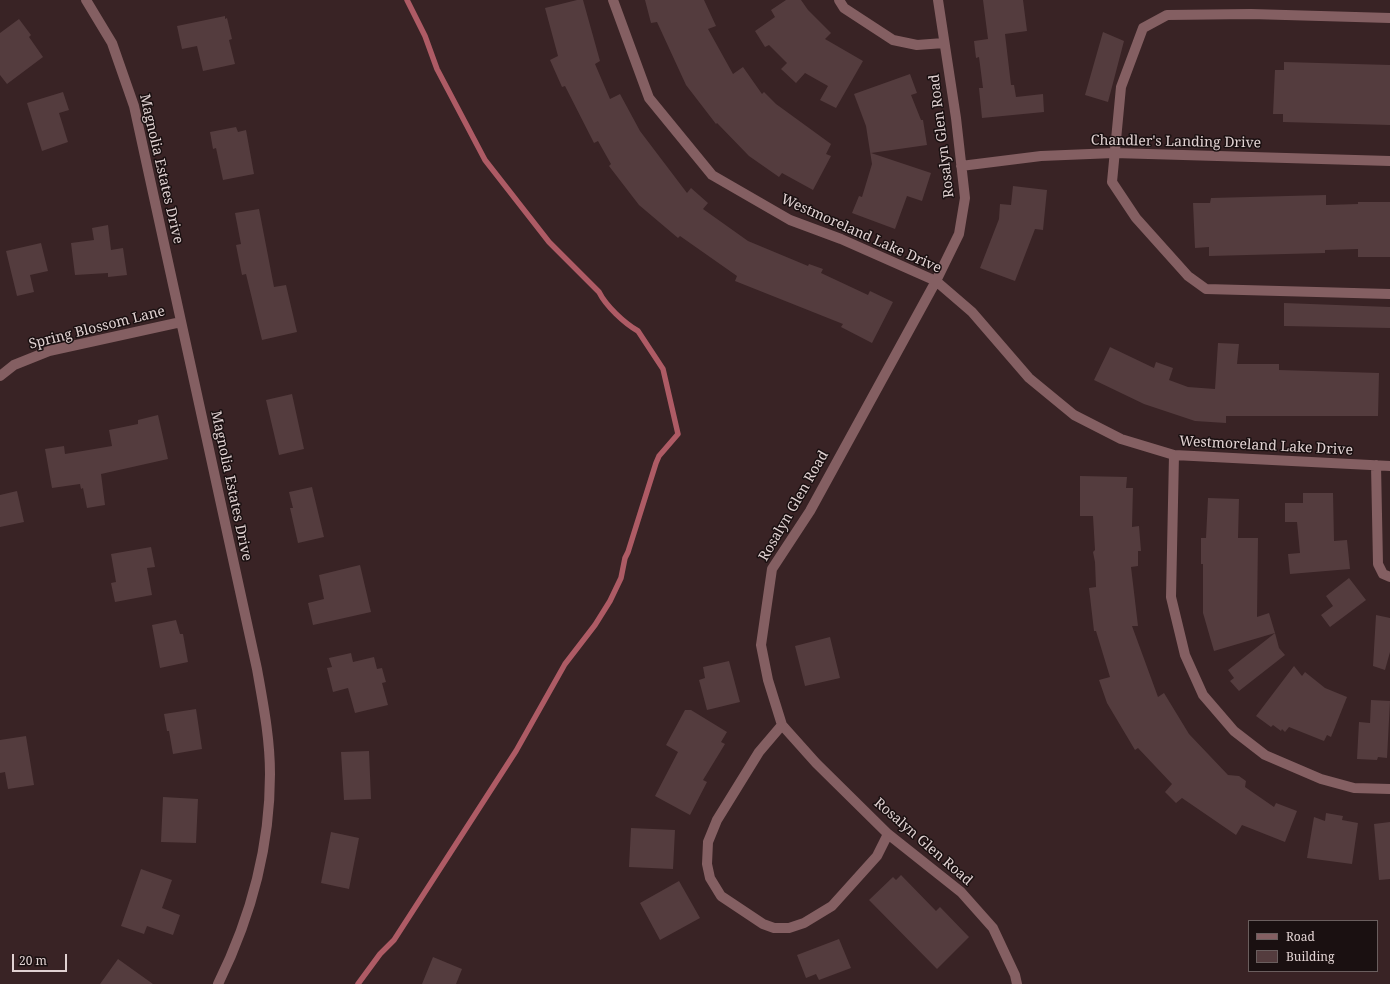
<!DOCTYPE html>
<style>
body{margin:0}
#map{position:relative;width:1390px;height:984px;overflow:hidden;background:#392325;font-family:"Noto Serif",serif}
canvas{display:block}
.legend{position:absolute;left:1248px;top:920px;width:130px;height:52px;box-sizing:border-box;background:#1a1011;border:1px solid #6a5e5e;margin:0;padding:5px 7px;list-style:none;font-size:12px;color:#e1d2d2}
.legend li{display:flex;align-items:center;gap:8px;height:20px}
.legend b{width:20px;border:1px solid #6a5e5e}
.scale{position:absolute;left:12px;top:954px;width:55px;height:18px;box-sizing:border-box;border:2px solid #e1d2d2;border-top:0;padding-left:5px;font-size:12px;line-height:14px;white-space:nowrap;color:#e1d2d2;-webkit-text-stroke:3px #1a1011;paint-order:stroke}
</style>
<div id="map">
<canvas width="1390" height="984"></canvas>
<ul class="legend">
<li><b style="height:5px;background:#845f62"></b>Road</li>
<li><b style="height:11px;background:#543c3e"></b>Building</li>
</ul>
<div class="scale">20 m</div>
</div>
<script>
const c = document.querySelector('canvas').getContext('2d');
c.lineJoin = 'round';
function strokePath(path, color, width, dash) { c.strokeStyle = color; c.lineWidth = width; c.lineCap = dash ? 'butt' : 'round'; c.setLineDash(dash || []); c.stroke(path); }
function paint(path, color) { c.fillStyle = color; c.fill(path, 'evenodd'); }
function write(font, color, halo, rows, align = 'center') {
  c.font = font + ' "Noto Serif",serif'; c.lineWidth = 3; c.setLineDash([]); c.textBaseline = 'middle'; c.strokeStyle = halo; c.fillStyle = color; for (const [text, x, y, turn = 0] of rows) {
    c.save(); c.translate(x, y); c.rotate((+turn || 0) * Math.PI / 180); c.textAlign = isNaN(turn) ? turn : align; if (halo) c.strokeText(text, 0, 0); c.fillText(text, 0, 0); c.restore();
  }
}
const stream = new Path2D(`
 M 358,984 L 380,954 L 394,940 L 516,751 L 565,664 L 595,625 L 610,601 L 621,578 L 625,558 L 628,552 L 656,463 L 659,456 L 678,434 L 663,369 L 638,331 C 624,323 606,306 599,292 L 549,242 L 485,160 L 437,69 L 425,36 L 407,0`);
const building = new Path2D(`
 M 577,0 L 583,0 L 600,61 L 595,64 L 610,99 L 620,94 L 640,131 L 687,193 L 691,188 L 708,203 L 703,209 L 748,241 L 808,266 L 809,264 L 823,269 L 821,273 L 868,295 L 870,291 L 893,302 L 872,343 L 841,327 L 843,324 L 735,281 L 737,276 L 680,236 L 678,238 L 639,205 L 609,166 L 611,164 L 598,141 L 594,143 L 565,86 L 562,87 L 550,60 L 558,56 L 545,8 Z
 M 645,0 L 704,0 L 716,26 L 708,29 L 733,74 L 743,67 L 762,94 L 764,92 L 776,104 L 831,144 L 826,154 L 831,156 L 813,190 L 782,173 L 779,177 L 749,156 L 717,123 L 716,124 L 686,85 L 657,22 L 651,23 Z
 M 786,0 L 801,0 L 808,10 L 831,33 L 825,39 L 863,61 L 836,108 L 820,100 L 828,86 L 805,73 L 796,83 L 781,69 L 787,63 L 769,45 L 765,47 L 755,31 L 775,17 L 771,10 Z
 M 983,0 L 1023,0 L 1027,31 L 1005,34 L 1011,85 L 1014,85 L 1016,97 L 1043,94 L 1044,112 L 982,118 L 979,88 L 983,88 L 979,57 L 976,58 L 974,41 L 988,39 Z
 M 225,16 L 225,19 L 227,18 L 232,39 L 229,40 L 235,64 L 203,71 L 197,46 L 182,49 L 177,26 Z
 M 19,19 L 31,35 L 29,37 L 43,57 L 7,84 L 0,75 L 0,33 Z
 M 1103,32 L 1124,41 L 1108,102 L 1085,95 Z
 M 1284,62 L 1390,65 L 1390,125 L 1283,122 L 1283,114 L 1273,114 L 1275,70 L 1284,70 Z
 M 910,74 L 917,93 L 911,95 L 921,120 L 923,120 L 927,145 L 871,153 L 931,173 L 922,201 L 907,196 L 895,229 L 852,213 L 859,196 L 862,197 L 872,164 L 866,126 L 854,94 Z
 M 63,92 L 69,110 L 59,113 L 68,142 L 42,151 L 27,103 Z
 M 236,127 L 238,132 L 246,130 L 254,174 L 223,180 L 216,148 L 213,149 L 210,132 Z
 M 1013,186 L 1047,190 L 1043,230 L 1035,229 L 1015,281 L 980,268 L 999,219 L 1000,204 L 1011,205 Z
 M 1326,195 L 1326,205 L 1358,204 L 1358,202 L 1390,202 L 1390,257 L 1358,257 L 1358,249 L 1325,250 L 1325,253 L 1209,256 L 1209,247 L 1195,248 L 1193,203 L 1210,203 L 1211,198 Z
 M 259,209 L 274,287 L 286,285 L 297,332 L 262,340 L 246,274 L 242,275 L 236,245 L 241,244 L 235,213 Z
 M 108,225 L 111,250 L 123,248 L 127,275 L 108,277 L 108,273 L 75,275 L 71,243 L 94,240 L 92,228 Z
 M 41,243 L 48,271 L 30,275 L 34,292 L 17,296 L 6,251 Z
 M 1284,303 L 1390,307 L 1390,328 L 1284,326 Z
 M 1218,343 L 1239,344 L 1237,364 L 1279,364 L 1279,370 L 1379,373 L 1378,416 L 1226,416 L 1226,423 L 1195,421 L 1144,404 L 1094,380 L 1110,347 L 1154,368 L 1156,362 L 1173,368 L 1169,380 L 1188,387 L 1215,389 Z
 M 292,394 L 304,449 L 279,455 L 266,400 Z
 M 158,415 L 168,459 L 101,474 L 105,505 L 87,508 L 83,488 L 81,489 L 80,484 L 52,488 L 45,449 L 64,446 L 65,454 L 112,446 L 109,430 L 138,424 L 138,420 Z
 M 1080,476 L 1127,477 L 1126,488 L 1133,488 L 1132,527 L 1139,526 L 1141,551 L 1138,551 L 1138,566 L 1131,567 L 1138,626 L 1132,626 L 1158,697 L 1164,693 L 1189,734 L 1228,775 L 1239,776 L 1246,781 L 1245,787 L 1274,807 L 1276,803 L 1297,811 L 1285,842 L 1242,825 L 1236,835 L 1182,798 L 1176,803 L 1165,792 L 1172,784 L 1138,748 L 1135,750 L 1107,703 L 1099,680 L 1110,677 L 1096,631 L 1094,631 L 1089,588 L 1096,587 L 1095,562 L 1093,552 L 1095,550 L 1093,516 L 1080,516 Z
 M 312,487 L 324,537 L 298,543 L 290,508 L 293,508 L 289,492 Z
 M 17,491 L 24,522 L 0,527 L 0,495 Z
 M 1303,493 L 1333,493 L 1334,541 L 1347,540 L 1350,569 L 1290,574 L 1288,554 L 1300,553 L 1297,522 L 1285,522 L 1285,503 L 1303,503 Z
 M 1208,498 L 1239,499 L 1238,538 L 1258,538 L 1257,617 L 1269,613 L 1275,633 L 1214,651 L 1203,613 L 1203,564 L 1201,564 L 1201,538 L 1206,538 Z
 M 151,547 L 155,567 L 147,568 L 152,595 L 115,602 L 111,583 L 116,582 L 111,554 Z
 M 360,565 L 371,612 L 313,625 L 308,603 L 324,599 L 319,575 Z
 M 1349,578 L 1366,600 L 1330,627 L 1321,615 L 1333,606 L 1326,596 Z
 M 1376,615 L 1390,618 L 1390,652 L 1385,670 L 1373,666 Z
 M 176,620 L 180,634 L 183,634 L 188,662 L 160,668 L 152,625 Z
 M 1275,633 L 1279,648 L 1285,655 L 1239,691 L 1230,681 L 1234,678 L 1228,670 Z
 M 830,637 L 840,678 L 805,686 L 795,646 Z
 M 351,653 L 353,662 L 374,657 L 377,669 L 382,668 L 386,682 L 382,683 L 388,705 L 355,713 L 348,688 L 333,692 L 327,668 L 332,667 L 329,658 Z
 M 729,661 L 740,702 L 707,710 L 699,680 L 705,678 L 703,667 Z
 M 1294,666 L 1302,676 L 1305,672 L 1325,688 L 1347,697 L 1331,737 L 1327,735 L 1324,741 L 1289,727 L 1285,732 L 1282,729 L 1281,731 L 1273,725 L 1271,727 L 1256,716 Z
 M 1371,700 L 1390,701 L 1387,758 L 1378,757 L 1377,760 L 1357,759 L 1359,722 L 1370,723 Z
 M 196,709 L 202,749 L 173,754 L 169,731 L 167,731 L 164,714 Z
 M 685,710 L 691,710 L 727,732 L 721,742 L 725,744 L 703,780 L 707,782 L 690,815 L 655,796 L 678,752 L 666,745 Z
 M 26,736 L 34,785 L 8,789 L 5,772 L 0,773 L 0,740 Z
 M 369,751 L 371,799 L 344,800 L 341,752 Z
 M 163,797 L 198,799 L 196,843 L 161,842 Z
 M 1326,813 L 1343,816 L 1342,820 L 1358,823 L 1352,864 L 1307,858 L 1314,817 L 1325,821 Z
 M 1390,822 L 1390,879 L 1379,880 L 1374,824 Z
 M 631,828 L 675,830 L 673,869 L 629,867 Z
 M 331,832 L 359,838 L 349,889 L 321,883 Z
 M 141,869 L 172,880 L 162,908 L 180,915 L 173,935 L 147,926 L 144,934 L 121,926 Z
 M 901,875 L 936,911 L 940,907 L 969,937 L 937,969 L 869,900 L 893,877 L 896,880 Z
 M 679,881 L 700,918 L 660,940 L 640,903 Z
 M 839,939 L 851,968 L 819,980 L 816,974 L 806,978 L 797,955 Z
 M 433,957 L 462,969 L 456,984 L 422,984 Z
 M 118,959 L 153,984 L 100,984 Z`);
const minor = new Path2D(`
 M 86,0 L 112,43 L 134,106 L 257,669 C 263,703 270,738 270,774 C 270,847 250,919 218,984
 M 613,0 L 649,98 L 712,175 L 790,220 L 841,239 L 936,281 L 972,312 L 1029,378 L 1074,415 L 1121,439 L 1174,455 L 1390,466
 M 839,0 L 844,8 L 893,40 L 917,45 L 944,43
 M 938,0 L 956,118 L 965,198 L 959,234 L 936,281 L 810,511 L 772,569 L 761,645 L 768,680 L 782,725 L 816,763 L 888,834 L 961,892 L 993,928 L 1015,975 L 1017,984
 M 1390,18 L 1251,14 L 1167,15 L 1143,28 L 1121,87 L 1112,182 L 1136,218 L 1188,276 L 1206,289 L 1390,294
 M 961,166 L 1041,156 L 1114,153 L 1390,161
 M 0,376 L 14,365 L 49,351 L 181,322
 M 1174,455 L 1171,597 L 1185,655 L 1203,695 L 1234,731 L 1265,755 L 1321,779 L 1354,788 L 1390,789
 M 1376,465 L 1378,564 L 1383,574 L 1390,577
 M 782,725 L 759,752 L 717,820 L 708,842 L 707,864 L 710,878 L 721,896 L 763,924 L 774,928 L 789,928 L 804,923 L 832,906 L 877,856 L 888,834`);
const streetNames = [
 ["Rosalyn Glen Road",942,136,-97],
 ["Chandler's Landing Drive",1176,142,1],
 ["Magnolia Estates Drive",161,169,77],
 ["Westmoreland Lake Drive",861,234,24],
 ["Spring Blossom Lane",97,328,-14],
 ["Westmoreland Lake Drive",1266,446,3],
 ["Magnolia Estates Drive",231,486,78],
 ["Rosalyn Glen Road",794,506,-60],
 ["Rosalyn Glen Road",923,842,41]
];
strokePath(stream, '#ae5b65', 5.5);
paint(building, '#543c3e');
strokePath(minor, '#845f62', 10);
write('14px', '#e1d2d2', '#1a1011', streetNames);
</script>
